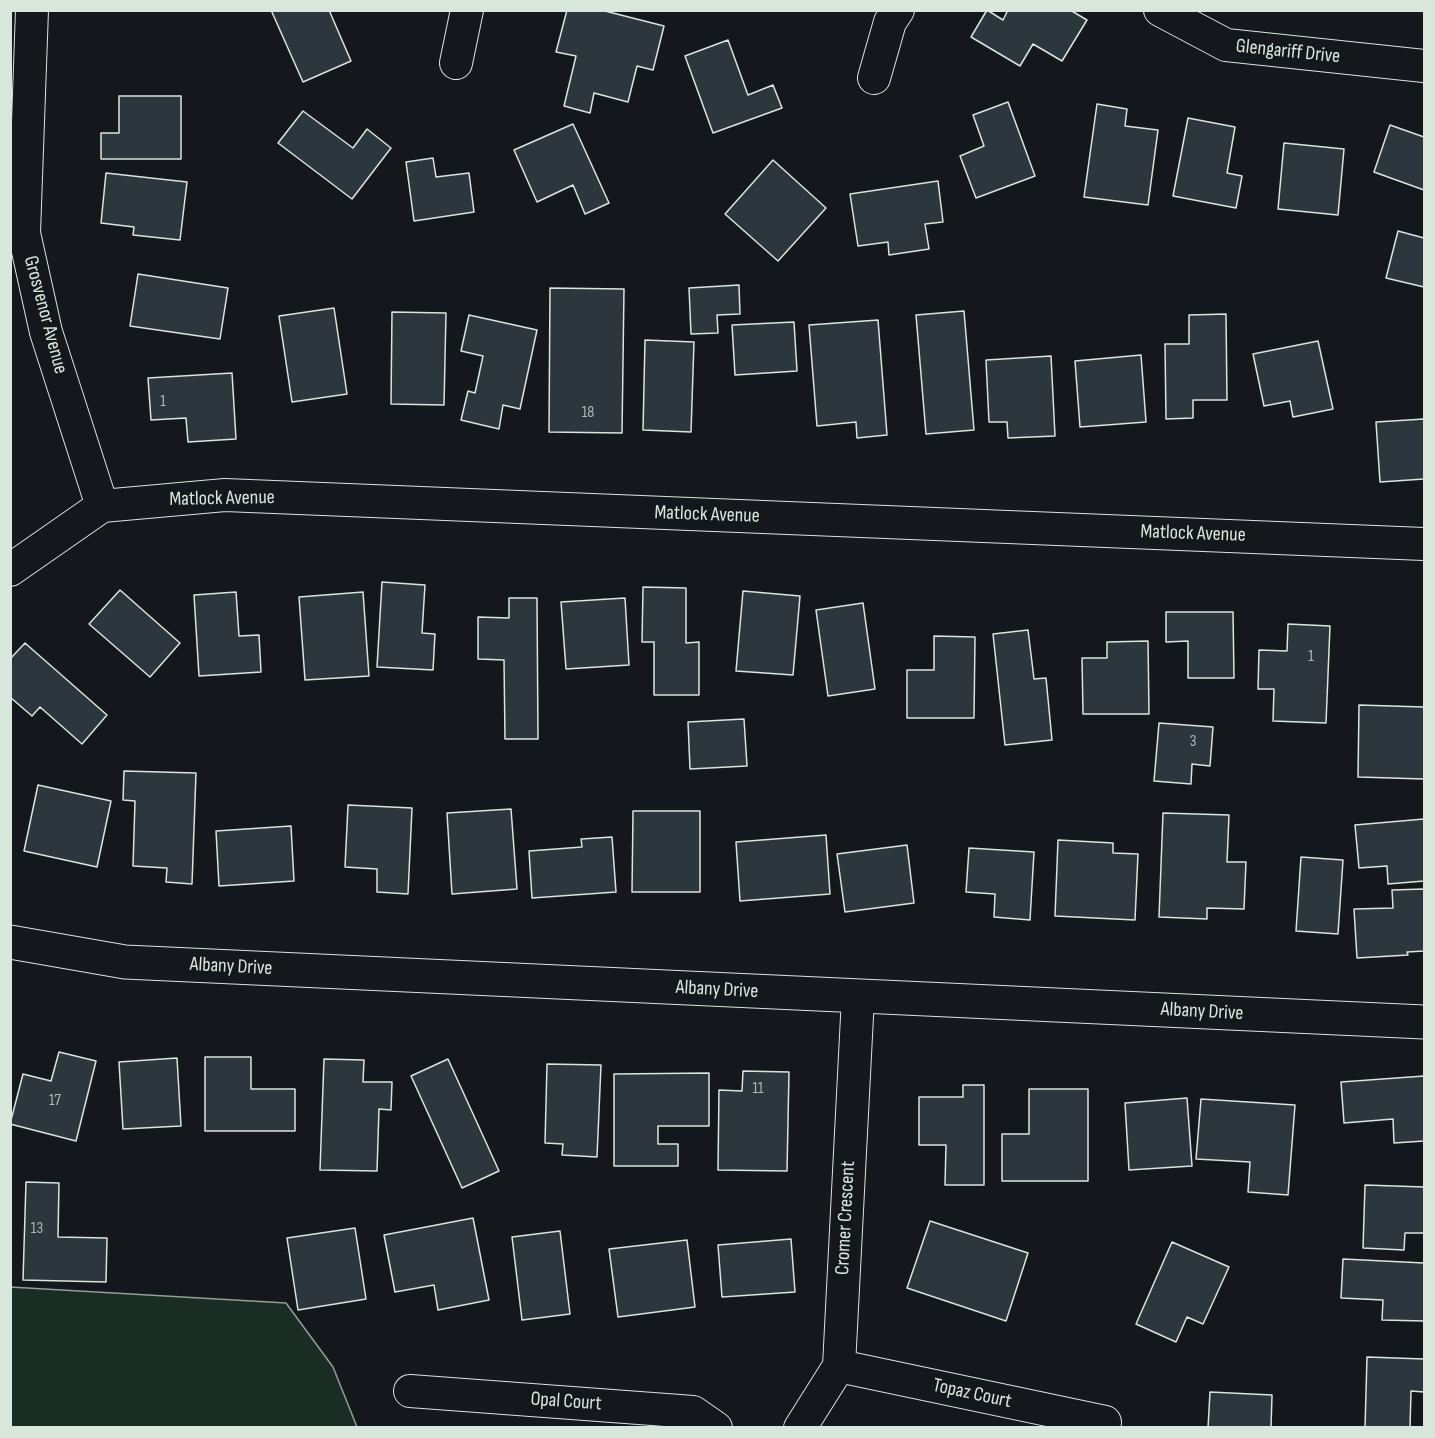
<!DOCTYPE html>
<style>
body{margin:0}
#map{position:relative;width:1435px;height:1438px;overflow:hidden;background:#14181c;font-family:"Sofia Sans Condensed",sans-serif}
canvas{display:block}
.frame{position:absolute;inset:0;border:12px solid #d8e6dc;pointer-events:none}
</style>
<div id="map">
<canvas width="1435" height="1438"></canvas>
<div class="frame"></div>
</div>
<script>
const c = document.querySelector('canvas').getContext('2d');
c.lineJoin = 'round';
function paint(path, color) { c.fillStyle = color; c.fill(path, 'evenodd'); }
function strokePath(path, color, width, dash) { c.strokeStyle = color; c.lineWidth = width; c.lineCap = dash ? 'butt' : 'round'; c.setLineDash(dash || []); c.stroke(path); }
function write(font, color, halo, rows, align = 'center') {
  c.font = font + ' "Sofia Sans Condensed",sans-serif'; c.lineWidth = 4.5; c.setLineDash([]); c.textBaseline = 'middle'; c.strokeStyle = halo; c.fillStyle = color; for (const [text, x, y, turn = 0] of rows) {
    c.save(); c.translate(x, y); c.rotate((+turn || 0) * Math.PI / 180); c.textAlign = isNaN(turn) ? turn : align; if (halo) c.strokeText(text, 0, 0); c.fillText(text, 0, 0); c.restore();
  }
}
const green = new Path2D(`
 M 10,1287 L 286,1303 L 333,1367 L 357,1427 L 11,1427 Z`);
const building = new Path2D(`
 M 271,10 L 329,10 L 351,61 L 303,82 Z
 M 567,10 L 601,10 L 664,26 L 653,70 L 637,66 L 628,102 L 594,93 L 590,113 L 564,106 L 576,56 L 556,52 Z
 M 987,10 L 1003,20 L 1008,10 L 1070,10 L 1087,20 L 1062,61 L 1033,44 L 1020,66 L 971,37 Z
 M 728,40 L 748,95 L 773,85 L 782,108 L 713,133 L 685,56 Z
 M 119,96 L 181,96 L 181,159 L 101,159 L 101,133 L 119,133 Z
 M 1008,102 L 1035,176 L 976,198 L 960,156 L 984,146 L 973,115 Z
 M 1097,104 L 1127,109 L 1125,126 L 1158,130 L 1148,205 L 1084,197 Z
 M 303,111 L 353,148 L 367,129 L 391,148 L 352,199 L 278,143 Z
 M 1188,118 L 1235,127 L 1227,173 L 1242,176 L 1236,208 L 1173,196 Z
 M 573,124 L 609,203 L 585,214 L 573,185 L 537,202 L 514,150 Z
 M 1390,125 L 1424,137 L 1424,190 L 1374,172 Z
 M 1284,143 L 1344,149 L 1338,215 L 1278,209 Z
 M 433,158 L 436,177 L 469,173 L 474,212 L 414,221 L 406,162 Z
 M 773,160 L 826,208 L 778,261 L 725,214 Z
 M 106,173 L 187,182 L 180,240 L 133,235 L 134,227 L 101,223 Z
 M 938,181 L 943,222 L 925,224 L 929,249 L 889,255 L 888,242 L 858,246 L 850,194 Z
 M 1398,231 L 1424,238 L 1424,287 L 1386,278 Z
 M 138,274 L 228,288 L 220,339 L 130,326 Z
 M 739,285 L 740,314 L 717,315 L 718,333 L 691,334 L 689,288 Z
 M 550,288 L 624,289 L 622,433 L 549,432 Z
 M 334,308 L 347,394 L 292,402 L 279,316 Z
 M 964,311 L 974,430 L 926,434 L 916,315 Z
 M 392,312 L 446,313 L 444,405 L 391,404 Z
 M 1226,314 L 1227,400 L 1193,400 L 1193,418 L 1166,419 L 1165,344 L 1189,344 L 1189,315 Z
 M 469,315 L 537,330 L 520,409 L 503,405 L 499,429 L 461,420 L 468,391 L 475,393 L 483,356 L 461,351 Z
 M 878,320 L 887,435 L 857,438 L 856,422 L 817,426 L 809,325 Z
 M 794,322 L 797,371 L 735,375 L 732,325 Z
 M 645,340 L 694,342 L 691,432 L 643,430 Z
 M 1318,341 L 1333,409 L 1293,417 L 1290,401 L 1264,406 L 1253,354 Z
 M 1141,355 L 1146,422 L 1080,427 L 1075,361 Z
 M 1051,356 L 1055,436 L 1008,438 L 1007,422 L 989,422 L 986,360 Z
 M 232,373 L 236,439 L 188,442 L 186,418 L 151,420 L 148,378 Z
 M 1424,419 L 1424,479 L 1380,482 L 1376,422 Z
 M 382,582 L 425,585 L 422,633 L 435,634 L 433,670 L 377,667 Z
 M 643,587 L 686,588 L 686,643 L 699,642 L 699,695 L 654,695 L 654,642 L 642,642 Z
 M 120,590 L 180,643 L 150,677 L 89,624 Z
 M 743,591 L 800,596 L 793,675 L 736,671 Z
 M 236,592 L 239,636 L 259,635 L 261,672 L 199,676 L 194,595 Z
 M 363,592 L 369,676 L 305,680 L 299,597 Z
 M 509,598 L 537,598 L 538,739 L 505,739 L 504,660 L 478,659 L 478,617 L 509,618 Z
 M 625,598 L 629,665 L 566,669 L 561,602 Z
 M 863,603 L 875,689 L 828,696 L 816,610 Z
 M 1166,612 L 1233,612 L 1234,678 L 1188,678 L 1188,641 L 1166,642 Z
 M 1288,624 L 1330,626 L 1326,723 L 1273,721 L 1274,689 L 1258,689 L 1259,650 L 1287,651 Z
 M 1028,630 L 1034,679 L 1046,678 L 1052,740 L 1005,745 L 993,634 Z
 M 934,636 L 975,637 L 974,718 L 907,718 L 907,670 L 934,670 Z
 M 1148,641 L 1149,714 L 1083,714 L 1082,658 L 1107,658 L 1107,642 Z
 M 25,643 L 107,715 L 82,744 L 40,707 L 32,716 L 10,697 L 10,659 Z
 M 1359,705 L 1424,707 L 1424,779 L 1358,777 Z
 M 744,719 L 747,766 L 690,769 L 688,722 Z
 M 1159,723 L 1213,727 L 1210,766 L 1192,764 L 1191,784 L 1154,781 Z
 M 124,771 L 196,773 L 192,884 L 166,882 L 167,868 L 133,866 L 135,801 L 123,800 Z
 M 38,785 L 111,801 L 97,867 L 24,851 Z
 M 348,805 L 412,808 L 408,894 L 377,892 L 377,869 L 345,867 Z
 M 511,809 L 517,889 L 452,894 L 447,813 Z
 M 633,811 L 700,811 L 700,892 L 632,892 Z
 M 1163,813 L 1229,815 L 1227,862 L 1246,862 L 1244,909 L 1207,908 L 1207,919 L 1159,917 Z
 M 1424,819 L 1424,881 L 1388,884 L 1387,866 L 1359,868 L 1355,825 Z
 M 291,826 L 294,881 L 219,886 L 216,831 Z
 M 826,835 L 830,894 L 740,901 L 736,842 Z
 M 612,837 L 616,892 L 532,898 L 529,851 L 582,847 L 581,839 Z
 M 1058,840 L 1113,843 L 1113,853 L 1138,854 L 1135,920 L 1055,916 Z
 M 907,845 L 914,903 L 845,912 L 837,854 Z
 M 969,848 L 1034,852 L 1030,920 L 994,917 L 995,894 L 966,892 Z
 M 1301,857 L 1343,860 L 1338,934 L 1296,931 Z
 M 1424,889 L 1424,951 L 1407,952 L 1408,955 L 1357,958 L 1354,909 L 1393,908 L 1392,890 Z
 M 59,1052 L 96,1061 L 76,1141 L 10,1124 L 23,1074 L 51,1081 Z
 M 205,1057 L 251,1057 L 251,1089 L 295,1089 L 295,1131 L 205,1131 Z
 M 177,1058 L 181,1126 L 123,1129 L 119,1062 Z
 M 324,1059 L 364,1060 L 363,1082 L 392,1082 L 391,1110 L 379,1109 L 377,1171 L 320,1170 Z
 M 448,1059 L 499,1171 L 462,1188 L 411,1076 Z
 M 547,1064 L 601,1065 L 597,1157 L 562,1155 L 563,1144 L 545,1143 Z
 M 743,1071 L 789,1072 L 787,1171 L 718,1170 L 719,1090 L 742,1091 Z
 M 709,1073 L 709,1126 L 658,1126 L 658,1144 L 678,1144 L 678,1166 L 614,1166 L 614,1074 Z
 M 1424,1076 L 1424,1141 L 1394,1143 L 1393,1119 L 1344,1123 L 1341,1082 Z
 M 963,1085 L 984,1085 L 984,1185 L 945,1185 L 946,1145 L 919,1145 L 919,1097 L 963,1097 Z
 M 1029,1089 L 1088,1089 L 1088,1181 L 1002,1181 L 1002,1134 L 1029,1134 Z
 M 1187,1098 L 1192,1166 L 1129,1170 L 1125,1103 Z
 M 1201,1099 L 1295,1105 L 1288,1195 L 1248,1192 L 1250,1162 L 1196,1159 Z
 M 26,1182 L 59,1183 L 58,1237 L 107,1238 L 106,1282 L 23,1280 Z
 M 1365,1185 L 1424,1187 L 1424,1233 L 1405,1233 L 1404,1250 L 1363,1248 Z
 M 473,1218 L 489,1300 L 438,1310 L 434,1285 L 395,1292 L 384,1235 Z
 M 930,1221 L 1028,1253 L 1006,1321 L 907,1288 Z
 M 355,1228 L 366,1299 L 298,1310 L 287,1238 Z
 M 560,1231 L 570,1314 L 522,1320 L 512,1237 Z
 M 791,1239 L 795,1292 L 722,1297 L 718,1245 Z
 M 687,1240 L 695,1307 L 618,1317 L 609,1249 Z
 M 1172,1242 L 1229,1267 L 1203,1324 L 1187,1317 L 1176,1342 L 1136,1324 Z
 M 1343,1259 L 1424,1263 L 1424,1321 L 1382,1320 L 1383,1300 L 1341,1298 Z
 M 1367,1357 L 1424,1359 L 1424,1392 L 1411,1391 L 1410,1428 L 1365,1428 Z
 M 1210,1392 L 1272,1395 L 1271,1428 L 1208,1428 Z`);
const street = new Path2D(`
 M 32,10 L 24,233 L 46,332 L 102,506
 M 1160,10 L 1226,45 L 1424,66
 M 456,63 L 467,10
 M 874,78 L 890,22 L 898,10
 M 10,570 L 102,506 L 225,495 L 1424,544
 M 839,1366 L 1105,1422
 M 410,1391 L 693,1412 L 716,1428
 M 800,1428 L 839,1366 L 858,997`);
const secondary = new Path2D(`
 M 10,942 L 125,962 L 1424,1022`);
const numberNames = [
 ["1",163,402],
 ["18",588,413],
 ["1",1311,657],
 ["3",1193,742],
 ["11",758,1089],
 ["17",55,1101],
 ["13",37,1229]
];
const streetNames = [
 ["Glengariff Drive",1288,52,6],
 ["Grosvenor Avenue",45,315,75],
 ["Matlock Avenue",222,499,-1],
 ["Matlock Avenue",707,515,2],
 ["Matlock Avenue",1193,534,2],
 ["Albany Drive",231,967,3],
 ["Albany Drive",717,990,3],
 ["Albany Drive",1202,1012,3],
 ["Cromer Crescent",846,1218,-87],
 ["Topaz Court",972,1394,12],
 ["Opal Court",566,1402,4]
];
paint(green, '#1a2d24');
strokePath(green, '#939e99', 1.5);
paint(building, '#2c363c');
strokePath(building, '#d8e6dc', 1.5);
strokePath(street, '#d8e6dc', 34);
strokePath(secondary, '#d8e6dc', 35);
strokePath(street, '#14181c', 32);
strokePath(secondary, '#14181c', 33);
write('16px', '#adbab4', null, numberNames);
write('20px', '#d8e6dc', '#14181c', streetNames);
</script>
